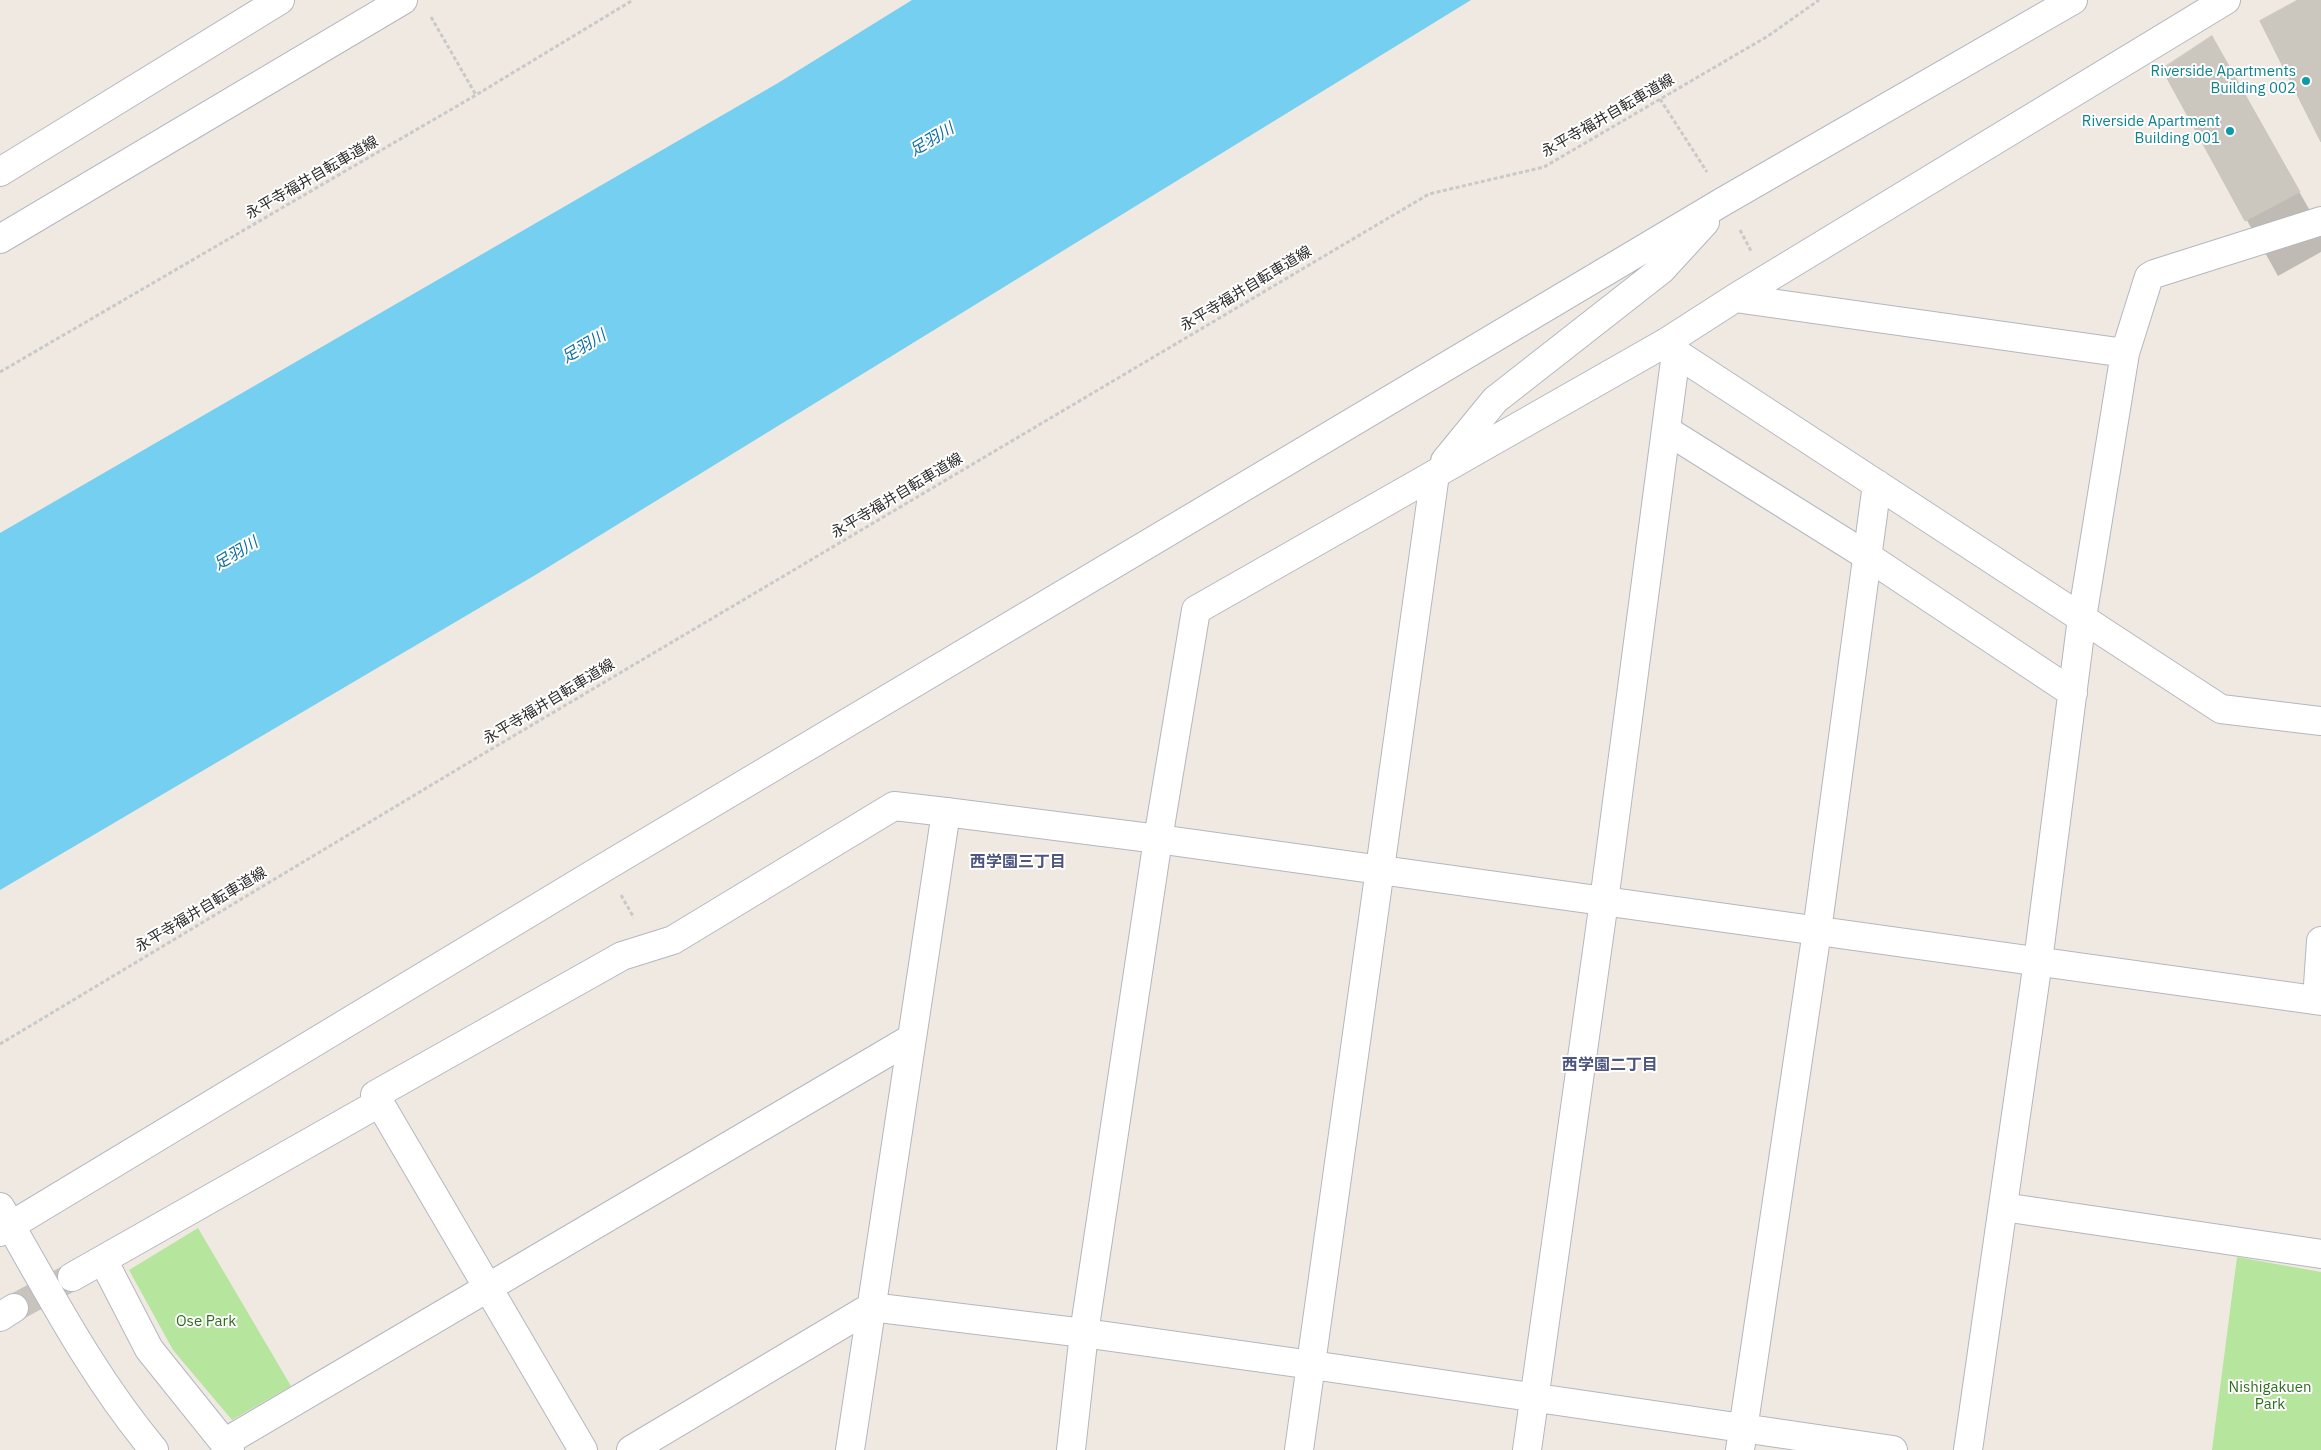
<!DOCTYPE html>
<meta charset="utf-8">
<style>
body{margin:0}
canvas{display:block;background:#efe9e1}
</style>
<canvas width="2321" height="1450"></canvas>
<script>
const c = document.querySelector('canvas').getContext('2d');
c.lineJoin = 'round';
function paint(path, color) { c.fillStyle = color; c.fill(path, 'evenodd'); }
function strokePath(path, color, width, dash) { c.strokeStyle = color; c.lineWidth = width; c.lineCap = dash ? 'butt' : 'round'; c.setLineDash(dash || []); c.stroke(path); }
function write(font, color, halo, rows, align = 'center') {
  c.font = font + ' "IBM Plex Sans","Noto Sans JP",sans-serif'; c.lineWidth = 4; c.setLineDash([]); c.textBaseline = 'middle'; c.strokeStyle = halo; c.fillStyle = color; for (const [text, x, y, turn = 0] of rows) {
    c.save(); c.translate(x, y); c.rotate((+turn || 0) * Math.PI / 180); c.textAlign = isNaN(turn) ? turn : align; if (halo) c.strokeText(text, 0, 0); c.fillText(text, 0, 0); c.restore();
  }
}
const green = new Path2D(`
 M 198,1228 L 291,1386 L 232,1420 L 173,1350 L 129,1270 Z
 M 2237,1257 L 2321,1272 L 2321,1450 L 2212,1450 Z`);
const water = new Path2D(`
 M 912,0 L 1471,0 L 537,574 L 0,890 L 0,533 L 778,83 Z`);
const shadow = new Path2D(`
 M 2163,70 L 2243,93 L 2321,230 L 2321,252 L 2278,276 Z`);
const building = new Path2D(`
 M 2298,0 L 2321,0 L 2321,142 L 2260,21 Z
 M 2212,36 L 2300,192 L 2245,221 L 2162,69 Z`);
const streetTunnel = new Path2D(`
 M 14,1308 L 68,1279`);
const path = new Path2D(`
 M 431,17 L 476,95
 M 1660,99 L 1707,172
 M 1740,230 L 1751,251
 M 0,372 L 476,95 L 633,0
 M 621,895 L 634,918
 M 0,1044 L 483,754 L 1429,194 L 1544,167 L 1768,36 L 1819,0`);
const street = new Path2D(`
 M 0,172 L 280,0
 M 0,239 L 403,0
 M 1735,298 L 2226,0
 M 1665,343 L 1676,353 L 2221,709 L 2321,721
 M 2125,353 L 2147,283 L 2149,277 L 2154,274 L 2321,221
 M 1666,430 L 1867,556 L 2073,693
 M 1445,461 L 1495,400 L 1661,270 L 1705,222
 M 2317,1000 L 2321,941
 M 2003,1207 L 2321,1254
 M 0,1232 L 605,867 L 1724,201 L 2073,0
 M 103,1260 L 149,1349 L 230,1450
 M 72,1277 L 379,1103
 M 0,1317 L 14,1308
 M 224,1443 L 912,1038
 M 583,1450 L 375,1095 L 622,956 L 673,940 L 894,806 L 946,812 L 850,1450
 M 631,1450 L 871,1307 L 1084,1333 L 1312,1365 L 1893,1450
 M 1071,1450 L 1084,1333 L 1158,839 L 1196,610 L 1665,343 L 1735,298 L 2125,353 L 2082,618 L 2038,961 L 1968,1450
 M 1527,1450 L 1604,901 L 1676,353
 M 1740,1450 L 1817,931 L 1877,484`);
const secondary = new Path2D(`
 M 946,812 L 1158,839 L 2321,1001
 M 0,1207 C 48,1290 92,1376 154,1450
 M 1299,1450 L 1435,474`);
const markers = [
 [2306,81,5,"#0f9aa8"],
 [2230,131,5,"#0f9aa8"]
];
const cultureNames = [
 ["Riverside Apartments",2296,72],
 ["Building 002",2296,89],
 ["Riverside Apartment",2220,122],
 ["Building 001",2220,139]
];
const streetNames = [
 ["永平寺福井自転車道線",1608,116,-30],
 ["永平寺福井自転車道線",312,178,-30],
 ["永平寺福井自転車道線",1246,289,-31],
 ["永平寺福井自転車道線",897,496,-31],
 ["永平寺福井自転車道線",549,702,-31],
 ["永平寺福井自転車道線",201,910,-31]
];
const parkNames = [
 ["Ose Park",206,1322],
 ["Nishigakuen",2270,1388],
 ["Park",2270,1405]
];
const waterNames = [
 ["足羽川",932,140,-31],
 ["足羽川",584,347,-31],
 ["足羽川",236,554,-31]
];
const neighbourhoodNames = [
 ["西学園三丁目",1018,862],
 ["西学園二丁目",1610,1065]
];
paint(green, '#b6e59e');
paint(water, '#75cff0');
paint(shadow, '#0003');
paint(building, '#cbc7bf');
strokePath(building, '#cbc5ba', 1);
strokePath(streetTunnel, '#c8c4bd', 28, [28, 14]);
strokePath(street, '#b4b7c1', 30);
strokePath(secondary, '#b4b7c1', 30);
strokePath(path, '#c9c9c9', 3, [4, 2.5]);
strokePath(street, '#fff', 28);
strokePath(secondary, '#fff', 28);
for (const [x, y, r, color] of markers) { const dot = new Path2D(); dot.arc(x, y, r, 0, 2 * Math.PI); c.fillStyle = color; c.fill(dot); strokePath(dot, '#fff', 2); }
write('15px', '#0d838f', '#fff', cultureNames, 'right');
write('15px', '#2e2e2e', '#fff', streetNames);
write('15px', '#2c6e1b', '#fff', parkNames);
write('italic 16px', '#0d6fa3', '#fff', waterNames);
write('bold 16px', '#4d5680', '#fff', neighbourhoodNames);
</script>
